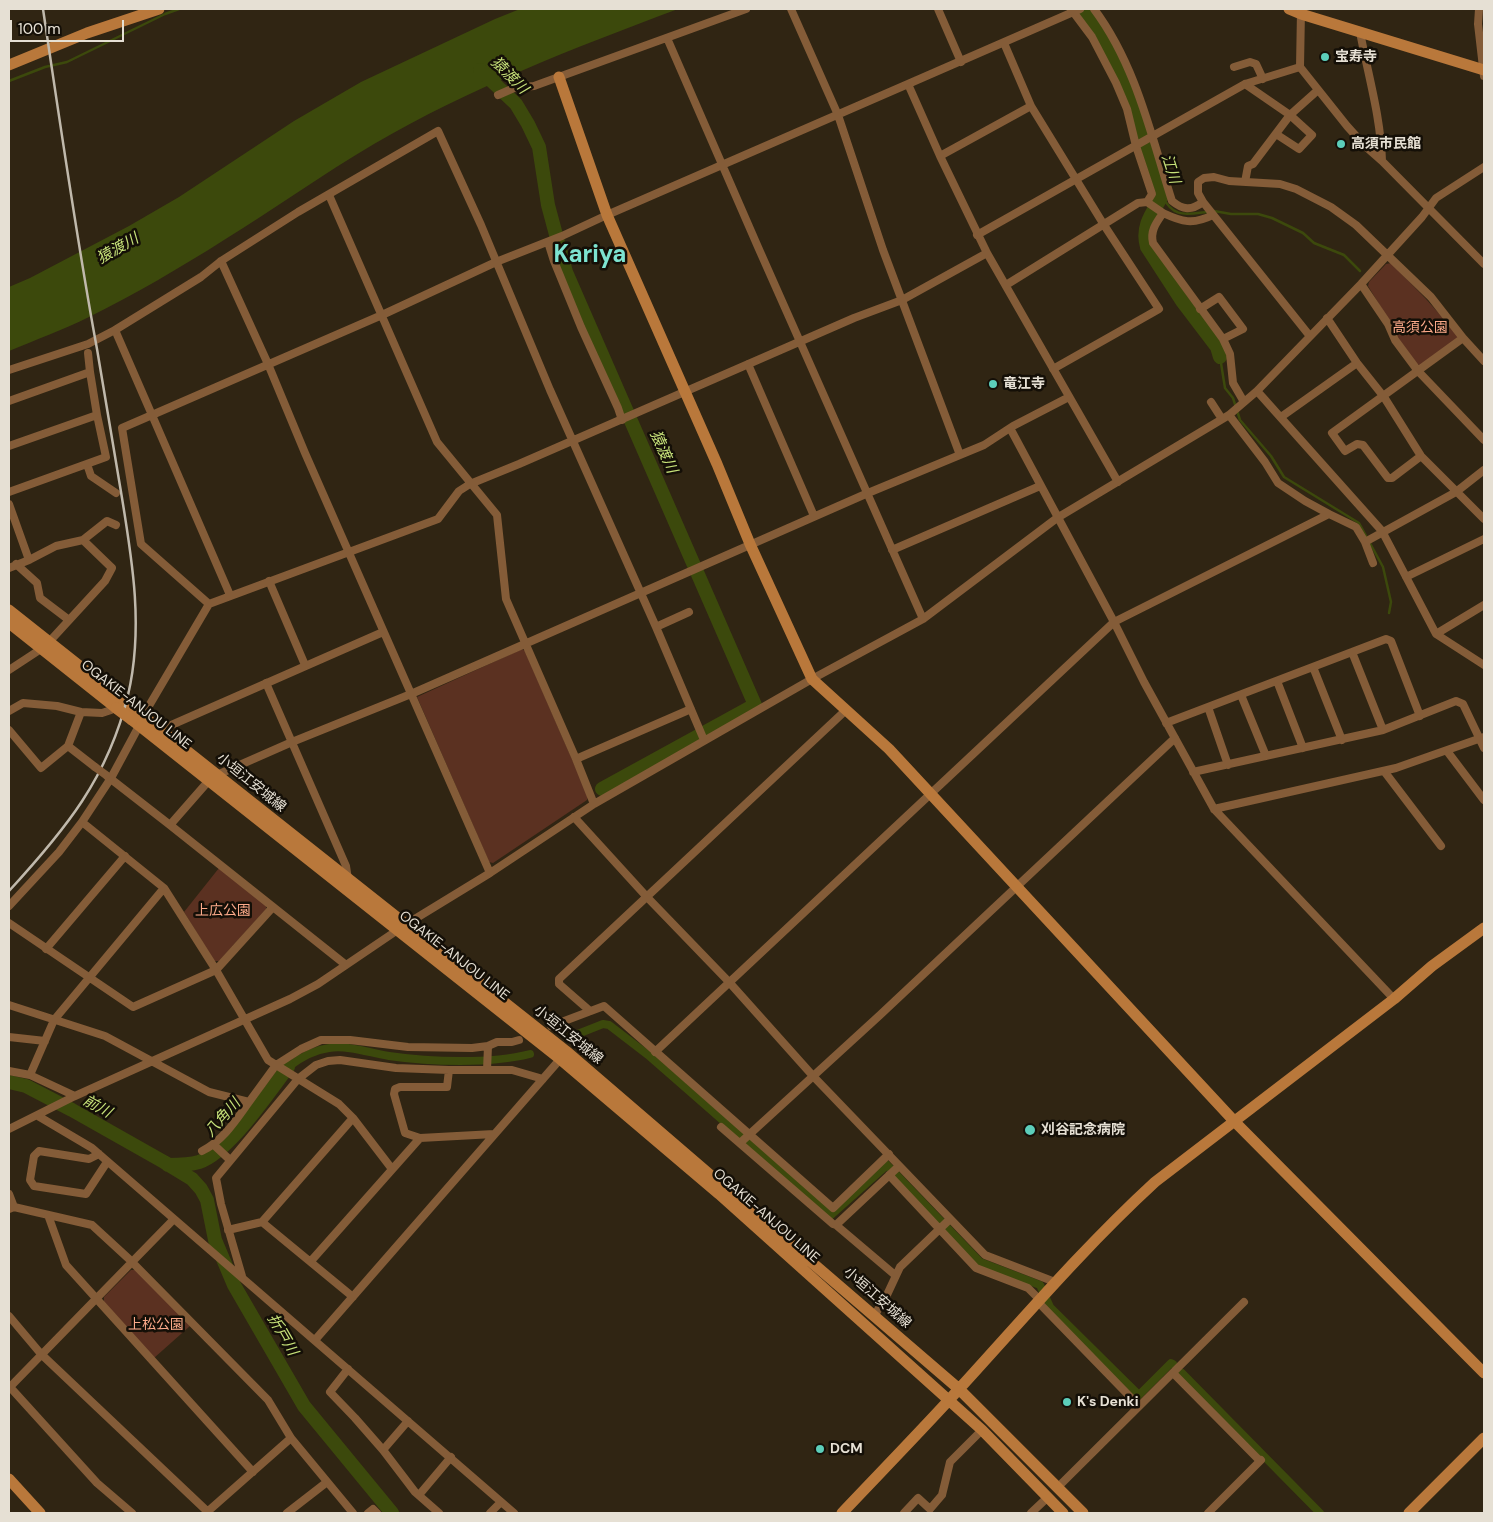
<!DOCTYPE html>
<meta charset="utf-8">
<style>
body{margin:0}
#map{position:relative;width:1493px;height:1522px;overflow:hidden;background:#302513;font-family:"DM Sans",sans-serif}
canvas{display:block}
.frame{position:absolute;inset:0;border:10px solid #e6e0d4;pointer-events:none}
.scale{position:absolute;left:10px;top:20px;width:114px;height:22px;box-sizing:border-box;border:2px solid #e6e0d4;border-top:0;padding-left:6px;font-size:15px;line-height:18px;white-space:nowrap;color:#e6e0d4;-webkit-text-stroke:4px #140f07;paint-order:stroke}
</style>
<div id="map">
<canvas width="1493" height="1522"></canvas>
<div class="frame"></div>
<div class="scale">100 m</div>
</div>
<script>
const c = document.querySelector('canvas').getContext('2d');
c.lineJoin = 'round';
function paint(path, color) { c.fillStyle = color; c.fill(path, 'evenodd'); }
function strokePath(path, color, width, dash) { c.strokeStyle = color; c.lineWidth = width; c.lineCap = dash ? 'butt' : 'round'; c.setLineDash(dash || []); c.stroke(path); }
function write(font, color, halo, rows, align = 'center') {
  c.font = font + ' "DM Sans","Noto Sans JP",sans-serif'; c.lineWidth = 5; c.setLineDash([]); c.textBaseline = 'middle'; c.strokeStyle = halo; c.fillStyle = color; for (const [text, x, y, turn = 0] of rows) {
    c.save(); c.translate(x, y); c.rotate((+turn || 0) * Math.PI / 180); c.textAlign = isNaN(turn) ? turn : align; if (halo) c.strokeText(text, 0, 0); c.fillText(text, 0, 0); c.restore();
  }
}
const green = new Path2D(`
 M 1391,263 L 1426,299 L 1458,335 L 1457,339 L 1421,366 L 1417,364 L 1397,338 L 1390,322 L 1368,286 L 1369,282 L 1386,264 Z
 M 522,649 L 525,651 L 588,796 L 587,800 L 493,863 L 489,862 L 417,697 Z
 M 219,868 L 266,905 L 266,909 L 219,961 L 214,961 L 184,912 Z
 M 131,1270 L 137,1270 L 190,1326 L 154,1358 L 104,1302 L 104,1297 Z`);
const water = new Path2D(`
 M 520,9 L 678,9 C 574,48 470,88 374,144 C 323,174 274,209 224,240 C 180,268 135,294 89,317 C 63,330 35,340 9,351 L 9,287 L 30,278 L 129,226 L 179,197 L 294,121 L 361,82 L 495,19 Z`);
const stream = new Path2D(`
 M 9,81 L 45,67 L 67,62 L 165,14 L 179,9
 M 1162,196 C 1174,219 1186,214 1208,212
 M 1214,211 L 1231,214 L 1258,214 L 1272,218 L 1303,233 L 1314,243 L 1344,255 L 1360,271
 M 1220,357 L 1225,388 L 1233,398 L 1240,420 L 1271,456 L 1284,477 L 1359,523 L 1383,567 L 1391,602 L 1389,613`);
const canal = new Path2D(`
 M 570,1037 L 603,1024 L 609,1025 L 648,1055 L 831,1215 L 887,1165 L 980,1262 L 1040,1285 L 1050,1307 L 1139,1395 L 1171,1363 L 1173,1364
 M 288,1067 C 301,1057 313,1050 329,1048 C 348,1045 370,1053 389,1056 C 430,1062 491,1064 530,1054
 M 1182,1373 L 1320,1513`);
const river = new Path2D(`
 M 1083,9 C 1126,68 1140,128 1162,196 C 1152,213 1141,227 1147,247 L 1182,301 L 1217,347 L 1220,357
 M 480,70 L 516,104 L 528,124 L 539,147 L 548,205 L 566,272 L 755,705 L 602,789
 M 9,1082 L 26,1086 L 72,1110 L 164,1162 L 192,1179 L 201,1189 L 207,1200 L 215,1240 L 234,1285 L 304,1406 L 392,1513
 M 168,1165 C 178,1165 189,1165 199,1162 C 229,1152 268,1093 288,1067`);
const street = new Path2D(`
 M 791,9 L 838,115 L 883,250 L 960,455
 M 938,9 L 961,62
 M 1071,9 L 1092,37 L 1116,83 L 1127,109 L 1136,146 L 1152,194 L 1147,202 L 1163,213 C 1156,223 1150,231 1153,243 L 1223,339 L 1230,354 L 1233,383 L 1244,402
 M 1094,9 C 1136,65 1151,135 1172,201 C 1183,210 1191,211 1203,202 L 1309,335
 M 1479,9 L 1478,24 L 1484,76
 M 1301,11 L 1300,67 L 1347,126 L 1365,146 L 1382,161
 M 1360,32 C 1368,75 1381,118 1382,161 L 1484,264
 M 667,38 L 758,247 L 923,619
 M 1004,43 L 1031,106 L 1104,225 L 1159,309 L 1053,369
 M 1234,67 L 1250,62 L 1256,64 L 1263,79
 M 1245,84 L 1290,115 L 1312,135 L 1299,149 L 1276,134
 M 498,95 L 514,88 L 534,86 L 746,9
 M 940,156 L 1031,106
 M 1245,182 L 1248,166 L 1253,164 L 1290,115 L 1318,90
 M 329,195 L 437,442 L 497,515 L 506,599 L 576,759 L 594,804
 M 1203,202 L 1198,193 L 1198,182 L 1204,178 L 1214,177 L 1229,181 L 1280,184 L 1296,189 L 1331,207 L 1356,225 L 1431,297 L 1463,338 L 1484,361
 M 1163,213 C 1182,222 1193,225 1213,215
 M 977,235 L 1245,84 L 1300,67
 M 548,242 L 554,261 L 581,327 L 618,408 L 622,420
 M 987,253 L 1118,482
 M 221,261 L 268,364 L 305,453 L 490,873
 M 1361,284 L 1388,324 L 1395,340 L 1418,371 L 1484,440
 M 1006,285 L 1138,203 L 1147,202
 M 1200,309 L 1219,297 L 1243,329 L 1223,339
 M 1327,318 L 1357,363 L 1384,397 L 1421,456 L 1484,519
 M 88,353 L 90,372
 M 748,364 L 814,516
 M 9,370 L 88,344 L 115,330
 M 1257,391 L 1382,531 L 1436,634 L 1484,665
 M 9,401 L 90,372 L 97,415 L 9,446
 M 1211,402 L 1222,419
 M 1229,415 L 1265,462 L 1278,483 L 1305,501 L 1329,514
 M 1281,417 L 1357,363
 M 1010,428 L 1114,622 L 1144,682 L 1214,809 L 1394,999
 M 1421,456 L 1392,478 L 1388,478 L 1363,445 L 1357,444 L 1345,451 L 1332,433 L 1463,338
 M 87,464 L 91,476 L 116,493
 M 9,492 L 106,457 L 97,415
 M 9,504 L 29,560 L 9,568
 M 83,540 L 107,521 L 116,525
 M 1365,542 L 1456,492 L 1484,470
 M 892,550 L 1040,486
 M 29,560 L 56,546 L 83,540 L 112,568 L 105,581 L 49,642
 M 16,564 L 37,583 L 40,598 L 69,620
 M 1406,577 L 1484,539
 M 269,581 L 305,665
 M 230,595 L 152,415 L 382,315 L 496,262 L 562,236 L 607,215 L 908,84
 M 209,604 L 141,544 L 122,428 L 152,415 L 115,330 L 201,277 L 221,261 L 298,212 L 438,131 L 481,225 L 550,390 L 656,627 L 704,740
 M 656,627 L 689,612
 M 1436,634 L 1484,605
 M 1352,652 L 1383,730
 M 1313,667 L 1342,740
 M 9,670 L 41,649
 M 1277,681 L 1303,748
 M 266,683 L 346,866 L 348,879
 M 1241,695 L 1266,756
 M 1208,707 L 1228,765
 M 9,711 L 23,703 L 57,706 L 81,712 L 102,713 L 111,710 L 114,706
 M 81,712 L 68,746 L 95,767
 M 143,716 L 209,604 L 438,519 L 459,491 L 470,484 L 519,464 L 854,318 L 902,300 L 987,253 L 940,156 L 908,84 L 1080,9
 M 1166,723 L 1386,639 L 1391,641 L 1420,716
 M 139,726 L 111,778 L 82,822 L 164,888 L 216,970 L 268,1060 L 339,1104 L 353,1118 L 262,1222 L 228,1230
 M 9,730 L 41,768 L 68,746
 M 160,730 L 383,632
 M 1447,751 L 1484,800
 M 576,759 L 691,709
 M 1384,771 L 1441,846
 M 1193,772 L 1383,730 L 1456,701 L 1463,704 L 1484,748
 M 107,776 L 170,825
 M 1214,809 L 1396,768 L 1484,737
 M 574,817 L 646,896 L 729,982 L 813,1076 L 985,1255 L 1055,1282
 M 9,906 L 59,852 L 82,822
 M 9,923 L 133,1007 L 216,970 L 273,907
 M 46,949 L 125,856
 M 346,965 L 170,825 L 205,785 L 217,775 L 292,742 L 411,694 L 868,493 L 984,445 L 1013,426 L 1069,397
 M 9,1005 L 105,1036 L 209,1092 L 249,1102 L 276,1065 L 301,1049 L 321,1040 L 350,1040 L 408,1047 L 472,1048 L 488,1046 L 497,1042 L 512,1042 L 519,1040
 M 590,1011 L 559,984 L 559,979 L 846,710
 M 551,1026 L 604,1006 L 833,1208 L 889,1154
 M 9,1037 L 45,1041
 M 655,1052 L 1114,622 L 1329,514 L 1356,527 L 1365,542 L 1373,563
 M 487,1070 L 488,1046
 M 9,1071 L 30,1075 L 54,1020 L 164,888
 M 30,1075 L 75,1096
 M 38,1116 L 92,1148 L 514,1513
 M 353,1118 L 392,1169
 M 721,1127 L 833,1224 L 836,1225
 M 9,1129 L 75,1096 L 290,999 L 318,984 L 405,925 L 490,873 L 594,804 L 812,679 L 923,619 L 1057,518 L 1229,415 L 1257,391 L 1361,284 L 1422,217 L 1436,198 L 1484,167
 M 420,1138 L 405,1133 L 394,1094 L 395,1089 L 400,1087 L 447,1087 L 449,1070
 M 740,1143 L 880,1015 L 1175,738
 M 214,1145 L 230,1160
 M 202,1151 C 223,1141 236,1120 249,1102
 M 99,1154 L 89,1159 L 39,1151 L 34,1156 L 30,1180 L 34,1186 L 86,1194 L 107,1162
 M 889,1175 L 976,1268 L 1028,1288 L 1039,1299
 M 9,1194 L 14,1207
 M 9,1209 L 14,1207 L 92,1225 L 129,1259 L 268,1400 L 291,1438 L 353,1513
 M 48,1215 L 66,1265 L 253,1472
 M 262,1222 L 353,1297
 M 311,1261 L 420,1138 L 494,1134
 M 895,1275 L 836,1225 L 899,1166
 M 242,1276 L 221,1204 L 216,1178 L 298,1079 L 316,1065 L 328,1061 L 340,1060 L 396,1068 L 449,1070 L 512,1070 L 543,1079
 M 1037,1301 L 1139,1406
 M 9,1316 L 41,1354 L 209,1513
 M 874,1316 L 886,1297 L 900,1267 L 950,1219
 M 315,1340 L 562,1057
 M 348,1369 L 330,1392 L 355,1418 L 383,1450
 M 1173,1373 L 1260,1461
 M 9,1386 L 97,1483 L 132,1513
 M 9,1388 L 174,1219
 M 408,1421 L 383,1450 L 415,1492 L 439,1513
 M 1058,1487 L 1244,1302
 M 419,1495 L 451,1457
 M 206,1513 L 291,1438
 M 287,1513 L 327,1482
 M 368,1513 L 373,1509 L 377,1513
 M 490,1513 L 501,1502
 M 904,1513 L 918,1498 L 930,1509 L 942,1495 L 950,1462 L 982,1430
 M 1031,1513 L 1048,1497
 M 1208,1513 L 1261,1460`);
const secondary = new Path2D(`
 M 1289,9 L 1301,14 L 1484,70
 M 9,65 L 87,33 L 159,9
 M 559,77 L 607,215 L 717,464 L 750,544 L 812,679 L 889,749 L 1234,1121 L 1484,1373
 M 9,610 L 566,1051 L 959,1389 L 1083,1513
 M 9,623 L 116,708
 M 132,720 L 560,1059 L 719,1194 L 982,1430 L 1063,1513
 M 9,1479 L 40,1513
 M 842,1513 C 878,1475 914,1438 949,1400 C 1017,1326 1081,1250 1155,1182 L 1394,999 L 1432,966 L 1484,928
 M 1409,1513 L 1484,1438`);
const rail = new Path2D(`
 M 9,891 C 65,830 108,778 128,695 C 144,627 132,559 121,492 C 113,444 105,397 97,349 C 76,236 60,122 43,9`);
const streetBridge = new Path2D(`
 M 95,767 L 106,775`);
const secondaryBridge = new Path2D(`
 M 116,708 L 132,720`);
const markers = [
 [1325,57,5,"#5cceba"],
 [1341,144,5,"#5cceba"],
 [993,384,5,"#5cceba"],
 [1030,1130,6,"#5cceba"],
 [1067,1402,5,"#5cceba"],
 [820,1449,5,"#5cceba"]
];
const poiNames = [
 ["宝寿寺",1335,57],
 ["高須市民館",1351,144],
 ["竜江寺",1003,384],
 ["刈谷記念病院",1041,1130],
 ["K's Denki",1077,1402],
 ["DCM",830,1449]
];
const parkNames = [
 ["高須公園",1420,328],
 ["上広公園",223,911],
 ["上松公園",156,1325]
];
const streetNames = [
 ["OGAKIE-ANJOU LINE",136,705,38],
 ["小垣江安城線",251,783,39],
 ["OGAKIE-ANJOU LINE",454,956,38],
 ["小垣江安城線",568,1035,39],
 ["OGAKIE-ANJOU LINE",766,1216,41],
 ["小垣江安城線",877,1298,41]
];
const waterNames = [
 ["猿渡川",509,76,45],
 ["江川",1170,169,72],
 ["猿渡川",118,249,-30],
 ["猿渡川",663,452,66],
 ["前川",97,1107,29],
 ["八角川",223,1118,-49],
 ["折戸川",282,1335,60]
];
const townNames = [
 ["Kariya",590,256]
];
paint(green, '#5b3121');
paint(water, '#3c490c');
strokePath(stream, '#3c490c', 2.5);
strokePath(canal, '#3c490c', 8);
strokePath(river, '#3c490c', 14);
strokePath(street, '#845c38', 8);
strokePath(secondary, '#b9783b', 11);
strokePath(rail, '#c0b9ac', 2.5);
strokePath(streetBridge, '#845c38', 8);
strokePath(secondaryBridge, '#b9783b', 11);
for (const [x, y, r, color] of markers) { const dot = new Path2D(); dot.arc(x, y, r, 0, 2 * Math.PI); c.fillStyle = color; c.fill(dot); strokePath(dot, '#140f07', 2); }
write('bold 14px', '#e6e0d4', '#140f07', poiNames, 'left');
write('14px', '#fcaa8a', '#140f07', parkNames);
write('14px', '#e6e0d4', '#140f07', streetNames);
write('italic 15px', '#c8e37a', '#140f07', waterNames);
write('bold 24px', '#7de3d0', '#140f07', townNames);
</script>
